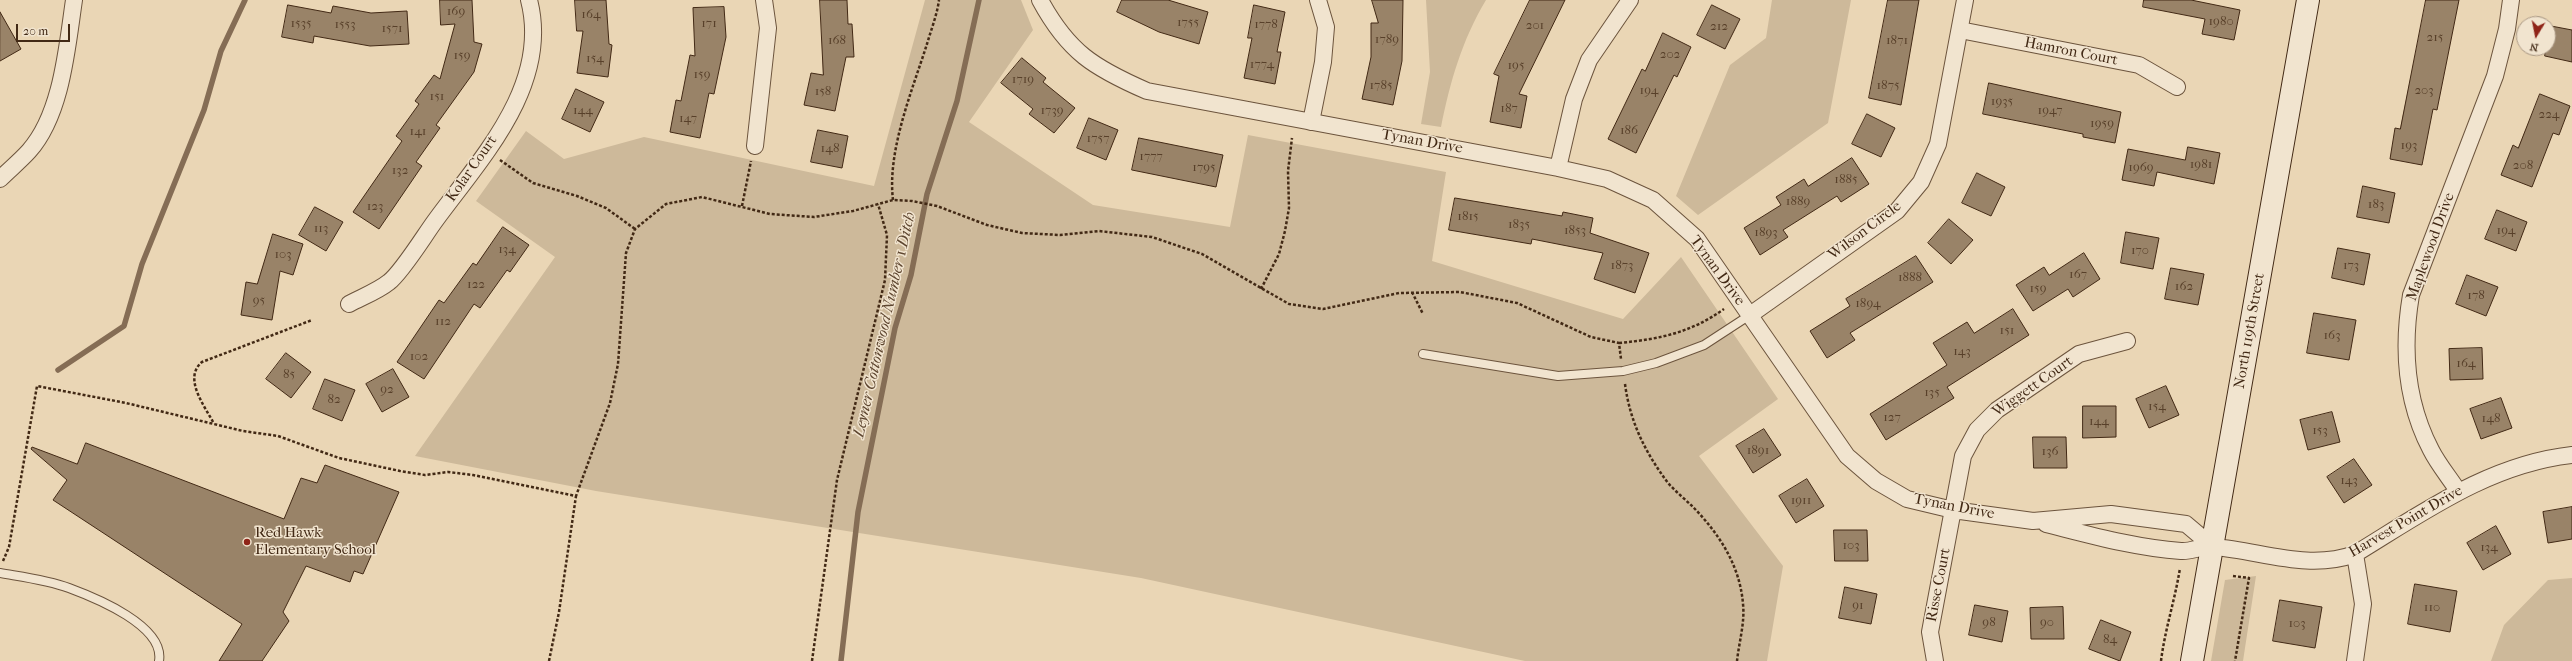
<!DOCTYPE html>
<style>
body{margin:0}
#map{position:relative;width:2572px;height:661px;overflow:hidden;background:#ead6b5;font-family:"IM FELL French Canon",serif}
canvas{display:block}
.north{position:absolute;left:2516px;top:16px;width:40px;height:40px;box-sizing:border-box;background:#f1e4cf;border:1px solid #ab9985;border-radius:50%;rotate:190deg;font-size:11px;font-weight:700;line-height:16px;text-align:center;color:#422915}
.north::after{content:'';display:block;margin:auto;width:14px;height:18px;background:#8f2418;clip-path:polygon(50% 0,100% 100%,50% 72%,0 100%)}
.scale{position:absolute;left:16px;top:24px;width:54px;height:18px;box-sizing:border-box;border:2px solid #422915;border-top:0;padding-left:5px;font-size:12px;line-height:14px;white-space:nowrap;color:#422915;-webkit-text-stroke:3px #f1e4cf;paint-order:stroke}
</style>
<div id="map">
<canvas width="2572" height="661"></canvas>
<div class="north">N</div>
<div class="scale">20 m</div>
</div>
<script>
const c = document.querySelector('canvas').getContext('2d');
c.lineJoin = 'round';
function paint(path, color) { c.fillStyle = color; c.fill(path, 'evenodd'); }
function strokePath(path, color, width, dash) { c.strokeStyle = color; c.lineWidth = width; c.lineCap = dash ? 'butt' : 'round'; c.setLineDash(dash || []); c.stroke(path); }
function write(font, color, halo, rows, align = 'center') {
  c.font = font + ' "IM FELL French Canon",serif'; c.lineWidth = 3; c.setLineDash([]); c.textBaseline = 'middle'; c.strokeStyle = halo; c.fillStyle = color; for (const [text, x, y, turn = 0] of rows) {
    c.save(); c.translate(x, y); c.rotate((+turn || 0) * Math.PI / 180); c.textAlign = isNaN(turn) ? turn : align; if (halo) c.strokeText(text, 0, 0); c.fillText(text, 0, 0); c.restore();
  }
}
const green = new Path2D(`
 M 925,0 L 1021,0 L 1033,30 L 969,122 L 1093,205 L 1230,227 L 1248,135 L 1446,172 L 1432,261 L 1623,319 L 1681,257 L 1778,399 L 1699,456 L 1783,566 L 1767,661 L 1525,661 L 1141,578 L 596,491 L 415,456 L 555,257 L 476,201 L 526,131 L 564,159 L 644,137 L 874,186 Z
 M 1426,0 L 1486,0 C 1462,40 1450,82 1441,127 L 1421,124 L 1430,72 Z
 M 1772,0 L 1851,0 L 1828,123 L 1698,215 L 1676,196 L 1730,65 L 1766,38 Z
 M 2256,576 L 2243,661 L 2211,661 L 2225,580 Z
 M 2572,578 L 2572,661 L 2491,661 L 2504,625 L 2548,580 Z`);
const stream = new Path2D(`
 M 58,370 L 124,326 L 142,264 L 204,110 L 221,51 L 245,0
 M 841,661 L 858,512 L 895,328 L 911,275 L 927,194 L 957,101 L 979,0`);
const building = new Path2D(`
 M 440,0 L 472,0 L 474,42 L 482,44 L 474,72 L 436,125 L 440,128 L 416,162 L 422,166 L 379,229 L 353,212 L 402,141 L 396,136 L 419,104 L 415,101 L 434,75 L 440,79 L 455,24 L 441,25 Z
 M 575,0 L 606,0 L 609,44 L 612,45 L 608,77 L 577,73 L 583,31 L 577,31 Z
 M 820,0 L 847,0 L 848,24 L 852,24 L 854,57 L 846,57 L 835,111 L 804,105 L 811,73 L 823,75 Z
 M 1122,0 L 1168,0 L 1208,12 L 1199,44 L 1159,32 L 1117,12 Z
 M 1372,0 L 1403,0 L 1402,61 L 1393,105 L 1362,99 L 1371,57 L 1371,23 L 1378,23 Z
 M 1530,0 L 1565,0 L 1519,94 L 1527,96 L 1521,128 L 1490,122 L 1499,76 L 1494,74 Z
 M 1888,0 L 1919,0 L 1901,105 L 1869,98 Z
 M 2144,0 L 2191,0 L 2240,10 L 2234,40 L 2202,34 L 2205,19 L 2143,7 Z
 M 2426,0 L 2459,0 L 2437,110 L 2433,109 L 2422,165 L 2390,159 L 2395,128 L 2400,129 Z
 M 288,5 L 331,13 L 333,6 L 371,13 L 407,11 L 409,44 L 370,46 L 314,36 L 313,43 L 282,37 Z
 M 1254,5 L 1285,12 L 1277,52 L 1281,52 L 1275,84 L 1244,78 L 1252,38 L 1248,38 Z
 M 1712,5 L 1740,19 L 1725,49 L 1697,35 Z
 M 724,7 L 726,37 L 714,94 L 709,93 L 700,138 L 670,132 L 676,100 L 681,101 L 690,55 L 695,56 L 693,8 Z
 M 0,12 L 21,49 L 0,61 Z
 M 2551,26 L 2572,30 L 2572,62 L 2545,56 Z
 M 1663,33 L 1691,47 L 1677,77 L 1674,75 L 1636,153 L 1608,139 L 1642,69 L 1645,71 Z
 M 1022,58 L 1046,78 L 1043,82 L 1075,108 L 1054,133 L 1029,114 L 1033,109 L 1001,83 Z
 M 1989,83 L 2121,112 L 2115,143 L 2083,137 L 2083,134 L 1983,114 Z
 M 576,89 L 604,102 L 590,132 L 562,119 Z
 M 2540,94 L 2570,106 L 2559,135 L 2553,133 L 2532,187 L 2501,175 L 2513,145 L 2518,148 Z
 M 1867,114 L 1895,128 L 1881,157 L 1852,144 Z
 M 1089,118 L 1118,130 L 1106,160 L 1077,148 Z
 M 818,130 L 848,136 L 842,168 L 811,162 Z
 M 1139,138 L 1223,155 L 1216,187 L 1132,170 Z
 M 2188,147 L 2220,153 L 2214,184 L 2157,172 L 2154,186 L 2122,180 L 2128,149 L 2185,160 Z
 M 1852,158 L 1869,184 L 1841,202 L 1837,196 L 1783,230 L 1788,237 L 1760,255 L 1744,228 L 1781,205 L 1776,197 L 1804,179 L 1808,186 Z
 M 1977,173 L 2005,187 L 1991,216 L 1962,203 Z
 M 2363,186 L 2395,193 L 2389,223 L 2357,217 Z
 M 1455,198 L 1562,216 L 1563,212 L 1593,218 L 1590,233 L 1649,253 L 1635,293 L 1594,279 L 1603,253 L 1532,239 L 1531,244 L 1449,230 Z
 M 315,207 L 343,222 L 326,251 L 299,235 Z
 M 2497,210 L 2527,222 L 2516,251 L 2485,239 Z
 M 1949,219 L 1973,240 L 1951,264 L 1928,243 Z
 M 503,227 L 529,245 L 510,272 L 507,270 L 480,308 L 474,304 L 424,379 L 397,362 L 439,300 L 444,303 L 473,263 L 476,265 Z
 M 2126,232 L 2159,238 L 2153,269 L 2121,263 Z
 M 273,234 L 303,244 L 293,275 L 280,271 L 272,320 L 241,315 L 246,282 L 257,284 Z
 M 2338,248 L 2370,254 L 2364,285 L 2332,278 Z
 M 2084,253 L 2100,279 L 2073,297 L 2068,289 L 2033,311 L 2016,285 L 2044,267 L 2049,275 Z
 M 1916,256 L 1933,282 L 1850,333 L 1855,340 L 1827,358 L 1810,331 L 1850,306 L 1846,299 Z
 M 2171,268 L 2204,274 L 2198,305 L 2165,299 Z
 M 2467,275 L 2498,287 L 2486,316 L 2456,304 Z
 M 2013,309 L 2029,335 L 1947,387 L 1954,398 L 1886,440 L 1870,414 L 1947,365 L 1933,343 L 1967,322 L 1974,333 Z
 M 2314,313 L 2356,320 L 2349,360 L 2307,353 Z
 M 2482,348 L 2483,379 L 2450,380 L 2449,349 Z
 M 286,353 L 311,372 L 291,398 L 266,379 Z
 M 393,369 L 409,397 L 382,412 L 366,384 Z
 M 325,379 L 355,390 L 342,421 L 313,409 Z
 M 2166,386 L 2179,415 L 2149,428 L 2136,399 Z
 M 2501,398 L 2512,428 L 2481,439 L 2470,409 Z
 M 2083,406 L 2116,406 L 2116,437 L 2083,438 Z
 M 2332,412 L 2340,442 L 2308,450 L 2300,420 Z
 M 1764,429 L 1781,455 L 1753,473 L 1736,446 Z
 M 2033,437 L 2066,437 L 2067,468 L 2034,468 Z
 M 86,443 L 284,519 L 301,478 L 317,483 L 325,465 L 399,492 L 363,574 L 354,571 L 350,582 L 306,566 L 283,612 L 289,621 L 262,661 L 219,661 L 242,624 L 53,500 L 67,480 L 31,449 L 32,447 L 77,464 Z
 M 2354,459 L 2372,485 L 2344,503 L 2327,477 Z
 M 1807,479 L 1824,506 L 1796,523 L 1779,496 Z
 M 2572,507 L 2572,539 L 2548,543 L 2543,512 Z
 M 2496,526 L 2511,554 L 2483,570 L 2467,543 Z
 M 1834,530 L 1867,530 L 1868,561 L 1835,561 Z
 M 2415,584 L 2457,591 L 2450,632 L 2408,624 Z
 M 1845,587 L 1877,594 L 1871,624 L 1839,618 Z
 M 2280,600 L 2322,607 L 2315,648 L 2273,641 Z
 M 1975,605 L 2008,611 L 2002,642 L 1969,635 Z
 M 2063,607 L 2064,639 L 2031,639 L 2030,608 Z
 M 2101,620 L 2131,632 L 2120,661 L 2089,649 Z`);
const path = new Path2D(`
 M 500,160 L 533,183 L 577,196 L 606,208 L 635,229
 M 893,200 C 887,151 912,91 927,44 C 931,30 937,15 939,0
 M 742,206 L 751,161
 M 1261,289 L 1279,254 L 1285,231 L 1289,208 L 1288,171 L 1292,138
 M 1412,292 L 1423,314
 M 1619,343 C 1660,339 1690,333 1724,309
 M 1625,384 C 1630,422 1645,452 1668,483 C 1676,492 1686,500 1694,508 C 1720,535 1740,566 1743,604 C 1745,623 1739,642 1737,661
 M 213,422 C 204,405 183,378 202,362 L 312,320
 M 3,561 L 9,547 L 37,386 L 126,403 L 243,431 L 278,436 L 339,458 L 400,471 L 425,475 L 448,472 L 473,475 L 576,496 L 610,403 L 618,364 L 626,253 L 635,229 L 666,204 L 702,197 L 770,214 L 814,217 L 853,211 L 893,200 L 912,201 L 937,206 L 987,225 L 1022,233 L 1060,235 L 1099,231 L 1152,237 L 1202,254 L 1289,304 L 1323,309 L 1399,293 L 1460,292 L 1517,303 L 1591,337 L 1619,343 L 1621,359
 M 2233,576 L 2249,578 L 2235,661
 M 549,661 L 559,612 L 576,496
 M 812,661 L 837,480 L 885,280 L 887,235 L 878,204
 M 2161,661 C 2165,629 2175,600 2180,568`);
const lane = new Path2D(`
 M 1423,354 L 1558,376 L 1623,371 L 1656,363 L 1704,345 L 1750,315
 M 0,573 C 23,577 48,580 69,588 C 96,598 165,626 159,661`);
const street = new Path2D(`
 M 1040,0 C 1068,52 1094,68 1147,91 L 1558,168 L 1607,179 L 1653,200 L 1697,239 L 1847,456 L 1876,481 L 1907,499 L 1953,510 L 2033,521 L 2111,514 L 2186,524 L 2212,546
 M 1960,30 L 2139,65 L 2177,87
 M 1311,122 L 1323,62 L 1326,27 L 1318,0
 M 755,146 L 768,28 L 764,0
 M 1558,168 L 1574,99 L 1589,60 L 1630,0
 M 0,179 C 10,169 20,161 29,151 C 62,114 67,47 74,0
 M 349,304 C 362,297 378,291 389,282 C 402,272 424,236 435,221 C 481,158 551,85 529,0
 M 1750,315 L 1897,211 L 1921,182 L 1938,144 L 1965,0
 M 2458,491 C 2449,477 2438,464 2431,450 C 2406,402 2402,348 2411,295 L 2495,76 L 2507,29 L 2511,0
 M 2046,524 C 2090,535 2136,548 2181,551 C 2192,552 2203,545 2214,547 C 2262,551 2308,571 2355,554 C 2424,512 2490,464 2572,455
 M 1935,661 L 1930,632 L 1963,456 L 1977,430 L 1997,410 L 2079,354 L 2127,341
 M 2355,661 L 2363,604 L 2355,554`);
const secondary = new Path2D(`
 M 2192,661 L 2308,0`);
const markers = [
 [247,542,4,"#8f2418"]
];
const numberNames = [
 ["169",456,12],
 ["164",591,15],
 ["1980",2221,22],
 ["1755",1188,23],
 ["1535",301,24],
 ["171",709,24],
 ["1553",345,25],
 ["1778",1266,25],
 ["201",1535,26],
 ["212",1719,27],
 ["1571",392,29],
 ["215",2435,38],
 ["1789",1387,40],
 ["168",837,41],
 ["1871",1897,41],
 ["202",1670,55],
 ["159",462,56],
 ["154",595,59],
 ["1774",1262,65],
 ["195",1516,66],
 ["159",702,75],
 ["1719",1023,80],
 ["1785",1381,86],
 ["1875",1888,86],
 ["194",1649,91],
 ["203",2424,91],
 ["158",823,92],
 ["151",437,97],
 ["1935",2002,102],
 ["187",1509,109],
 ["144",583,111],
 ["1739",1052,111],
 ["1947",2050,111],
 ["224",2549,115],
 ["147",688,119],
 ["1959",2102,124],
 ["186",1629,131],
 ["141",418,132],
 ["1757",1098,139],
 ["193",2409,146],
 ["148",830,149],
 ["1777",1151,157],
 ["1981",2201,165],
 ["208",2523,166],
 ["1795",1204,168],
 ["1969",2141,168],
 ["132",400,171],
 ["1885",1846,180],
 ["1889",1798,202],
 ["183",2376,205],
 ["123",375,207],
 ["1815",1468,217],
 ["1835",1519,225],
 ["113",321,229],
 ["1853",1575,231],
 ["194",2506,231],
 ["1893",1766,233],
 ["134",507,250],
 ["170",2140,251],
 ["103",283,255],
 ["1873",1622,266],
 ["173",2351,266],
 ["167",2078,275],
 ["1888",1910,278],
 ["122",476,285],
 ["162",2184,287],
 ["159",2038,289],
 ["178",2476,296],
 ["95",259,301],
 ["1894",1868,304],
 ["112",443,322],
 ["151",2007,331],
 ["163",2332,336],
 ["143",1962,352],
 ["102",419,357],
 ["164",2466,364],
 ["85",289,375],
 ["92",387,390],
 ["135",1932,393],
 ["82",334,400],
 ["154",2157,407],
 ["127",1892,418],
 ["148",2491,419],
 ["144",2099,422],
 ["153",2320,431],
 ["1891",1758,451],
 ["136",2050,452],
 ["143",2349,481],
 ["1911",1801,501],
 ["103",1851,546],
 ["134",2489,548],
 ["91",1858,606],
 ["110",2432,608],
 ["98",1989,623],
 ["90",2047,623],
 ["103",2297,624],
 ["84",2110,640]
];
const streetNames = [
 ["Hamron Court",2071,52,11],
 ["Tynan Drive",1422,142,10],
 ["Kolar Court",472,169,-55],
 ["Wilson Circle",1865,231,-37],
 ["Maplewood Drive",2431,247,-70],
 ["Tynan Drive",1717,271,54],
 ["North 119th Street",2250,331,-80],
 ["Wiggett Court",2033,387,-35],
 ["Tynan Drive",1954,507,11],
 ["Harvest Point Drive",2406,522,-30],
 ["Risse Court",1939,585,-79]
];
const poiNames = [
 ["Red Hawk",255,533],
 ["Elementary School",255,550]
];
const waterNames = [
 ["Leyner Cottonwood Number 1 Ditch",885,325,-77]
];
paint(green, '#cdb99a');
strokePath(stream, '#856d55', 5.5);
paint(building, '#998368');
strokePath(building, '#422915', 1);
strokePath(lane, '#6c543d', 10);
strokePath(street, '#6c543d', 18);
strokePath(secondary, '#422915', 24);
strokePath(path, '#422915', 2.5, [3, 2]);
strokePath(lane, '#f1e4cf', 8);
strokePath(street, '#f1e4cf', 16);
strokePath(secondary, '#f1e4cf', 22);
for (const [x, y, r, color] of markers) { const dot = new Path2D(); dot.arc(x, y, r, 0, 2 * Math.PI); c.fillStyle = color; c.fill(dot); strokePath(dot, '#f1e4cf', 1.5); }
write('13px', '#58402a', null, numberNames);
write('15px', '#422915', '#f1e4cf', streetNames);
write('15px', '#422915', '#f1e4cf', poiNames, 'left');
write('italic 16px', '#5e4630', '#f1e4cf', waterNames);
</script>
